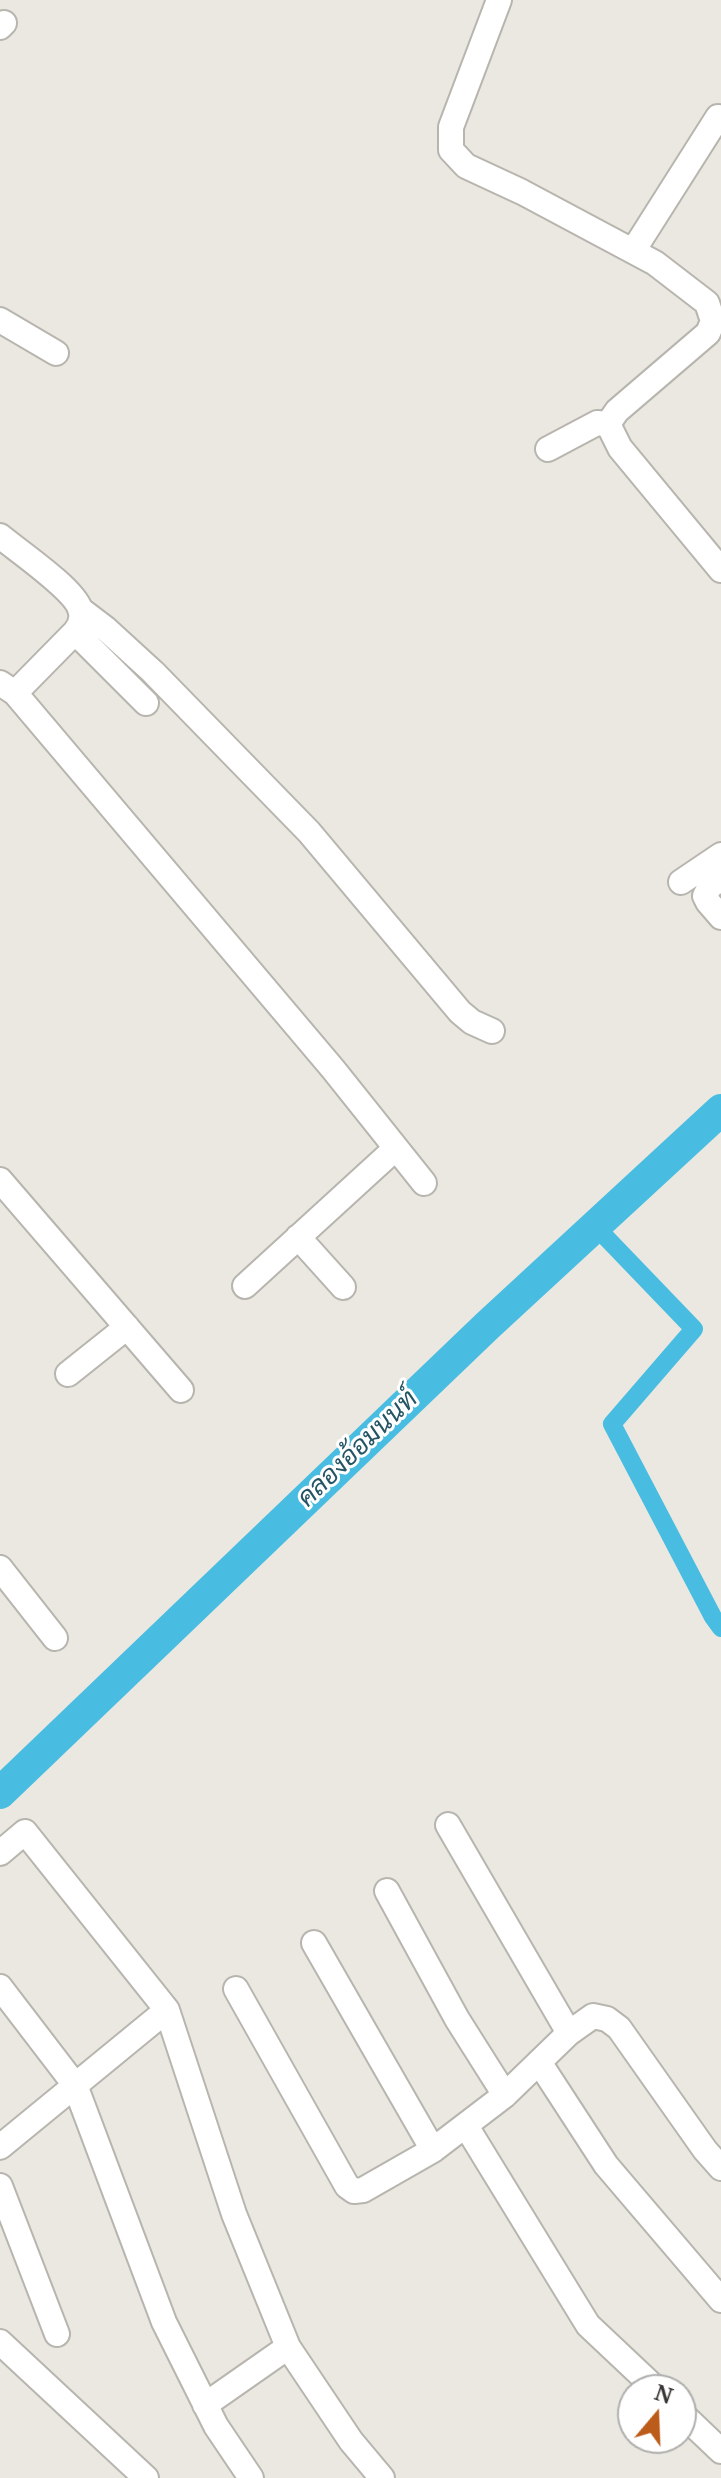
<!DOCTYPE html>
<meta charset="utf-8">
<style>
body{margin:0}
#map{position:relative;width:721px;height:2478px;overflow:hidden;background:#eae8e1;font-family:"Noto Serif",serif}
canvas{display:block}
.north{position:absolute;left:617px;top:2374px;width:80px;height:80px;box-sizing:border-box;background:#fff;border:2px solid #afafad;border-radius:50%;rotate:19deg;font-size:22px;font-weight:700;line-height:32px;text-align:center;color:#373633}
.north::after{content:'';display:block;margin:auto;width:28px;height:36px;background:#bc5c1a;clip-path:polygon(50% 0,100% 100%,50% 72%,0 100%)}
</style>
<div id="map">
<canvas width="721" height="2478"></canvas>
<div class="north">N</div>
</div>
<script>
const c = document.querySelector('canvas').getContext('2d');
c.lineJoin = 'round';
function strokePath(path, color, width, dash) { c.strokeStyle = color; c.lineWidth = width; c.lineCap = dash ? 'butt' : 'round'; c.setLineDash(dash || []); c.stroke(path); }
function write(font, color, halo, rows, align = 'center') {
  c.font = font + ' "Noto Serif",Sarabun,serif'; c.lineWidth = 6; c.setLineDash([]); c.textBaseline = 'middle'; c.strokeStyle = halo; c.fillStyle = color; for (const [text, x, y, turn = 0] of rows) {
    c.save(); c.translate(x, y); c.rotate((+turn || 0) * Math.PI / 180); c.textAlign = isNaN(turn) ? turn : align; if (halo) c.strokeText(text, 0, 0); c.fillText(text, 0, 0); c.restore();
  }
}
const canal = new Path2D(`
 M 595,1226 L 694,1329 L 612,1424 L 713,1617 L 721,1628`);
const river = new Path2D(`
 M 0,1793 L 487,1326 L 721,1110`);
const minor = new Path2D(`
 M 499,0 L 451,127 L 451,150 L 466,166 L 522,192 L 655,263 L 707,303 L 713,321 L 708,333 L 617,411 L 608,424 L 620,448 L 721,570
 M 0,27 L 4,23
 M 633,251 L 718,117 L 721,119
 M 0,320 L 56,353
 M 548,449 L 597,423 L 608,424
 M 0,536 C 18,551 74,589 80,609 C 83,617 80,626 75,632 L 15,693 L 0,683
 M 81,610 L 106,629 L 153,672 L 309,832 L 460,1012 L 472,1022 L 492,1031
 M 75,632 L 146,703
 M 15,693 L 333,1069 L 424,1183
 M 721,879 L 710,886 L 705,896 L 708,902 L 721,917
 M 681,882 L 721,855
 M 0,1180 L 181,1390
 M 298,1237 L 343,1287
 M 245,1286 L 396,1148
 M 68,1374 L 127,1327
 M 0,1568 L 55,1638
 M 0,1853 L 25,1832 L 167,2010 L 234,2214 L 288,2347 L 351,2441 L 382,2478
 M 387,1891 L 457,2019 L 505,2095
 M 314,1943 L 433,2150 L 505,2095 L 569,2033 L 448,1825
 M 0,1987 L 75,2085 L 164,2322 L 216,2426 L 251,2478
 M 236,1989 L 347,2186 L 354,2191 L 363,2190 L 433,2150
 M 569,2033 L 593,2016 L 607,2019 L 619,2028 L 705,2150 L 721,2168
 M 539,2062 L 606,2165 L 721,2300
 M 466,2126 L 588,2325 L 657,2390
 M 0,2147 L 167,2010
 M 0,2186 L 57,2334
 M 0,2342 L 146,2478
 M 205,2405 L 288,2347
 M 681,2413 L 721,2451`);
const waterNames = [
 ["คลองอ้อมนนท์",358,1449,-44]
];
strokePath(canal, '#48bde1', 18);
strokePath(river, '#48bde1', 32);
strokePath(minor, '#b7b5ae', 28);
strokePath(minor, '#fff', 24);
write('italic 26px', '#255564', '#fff', waterNames);
</script>
